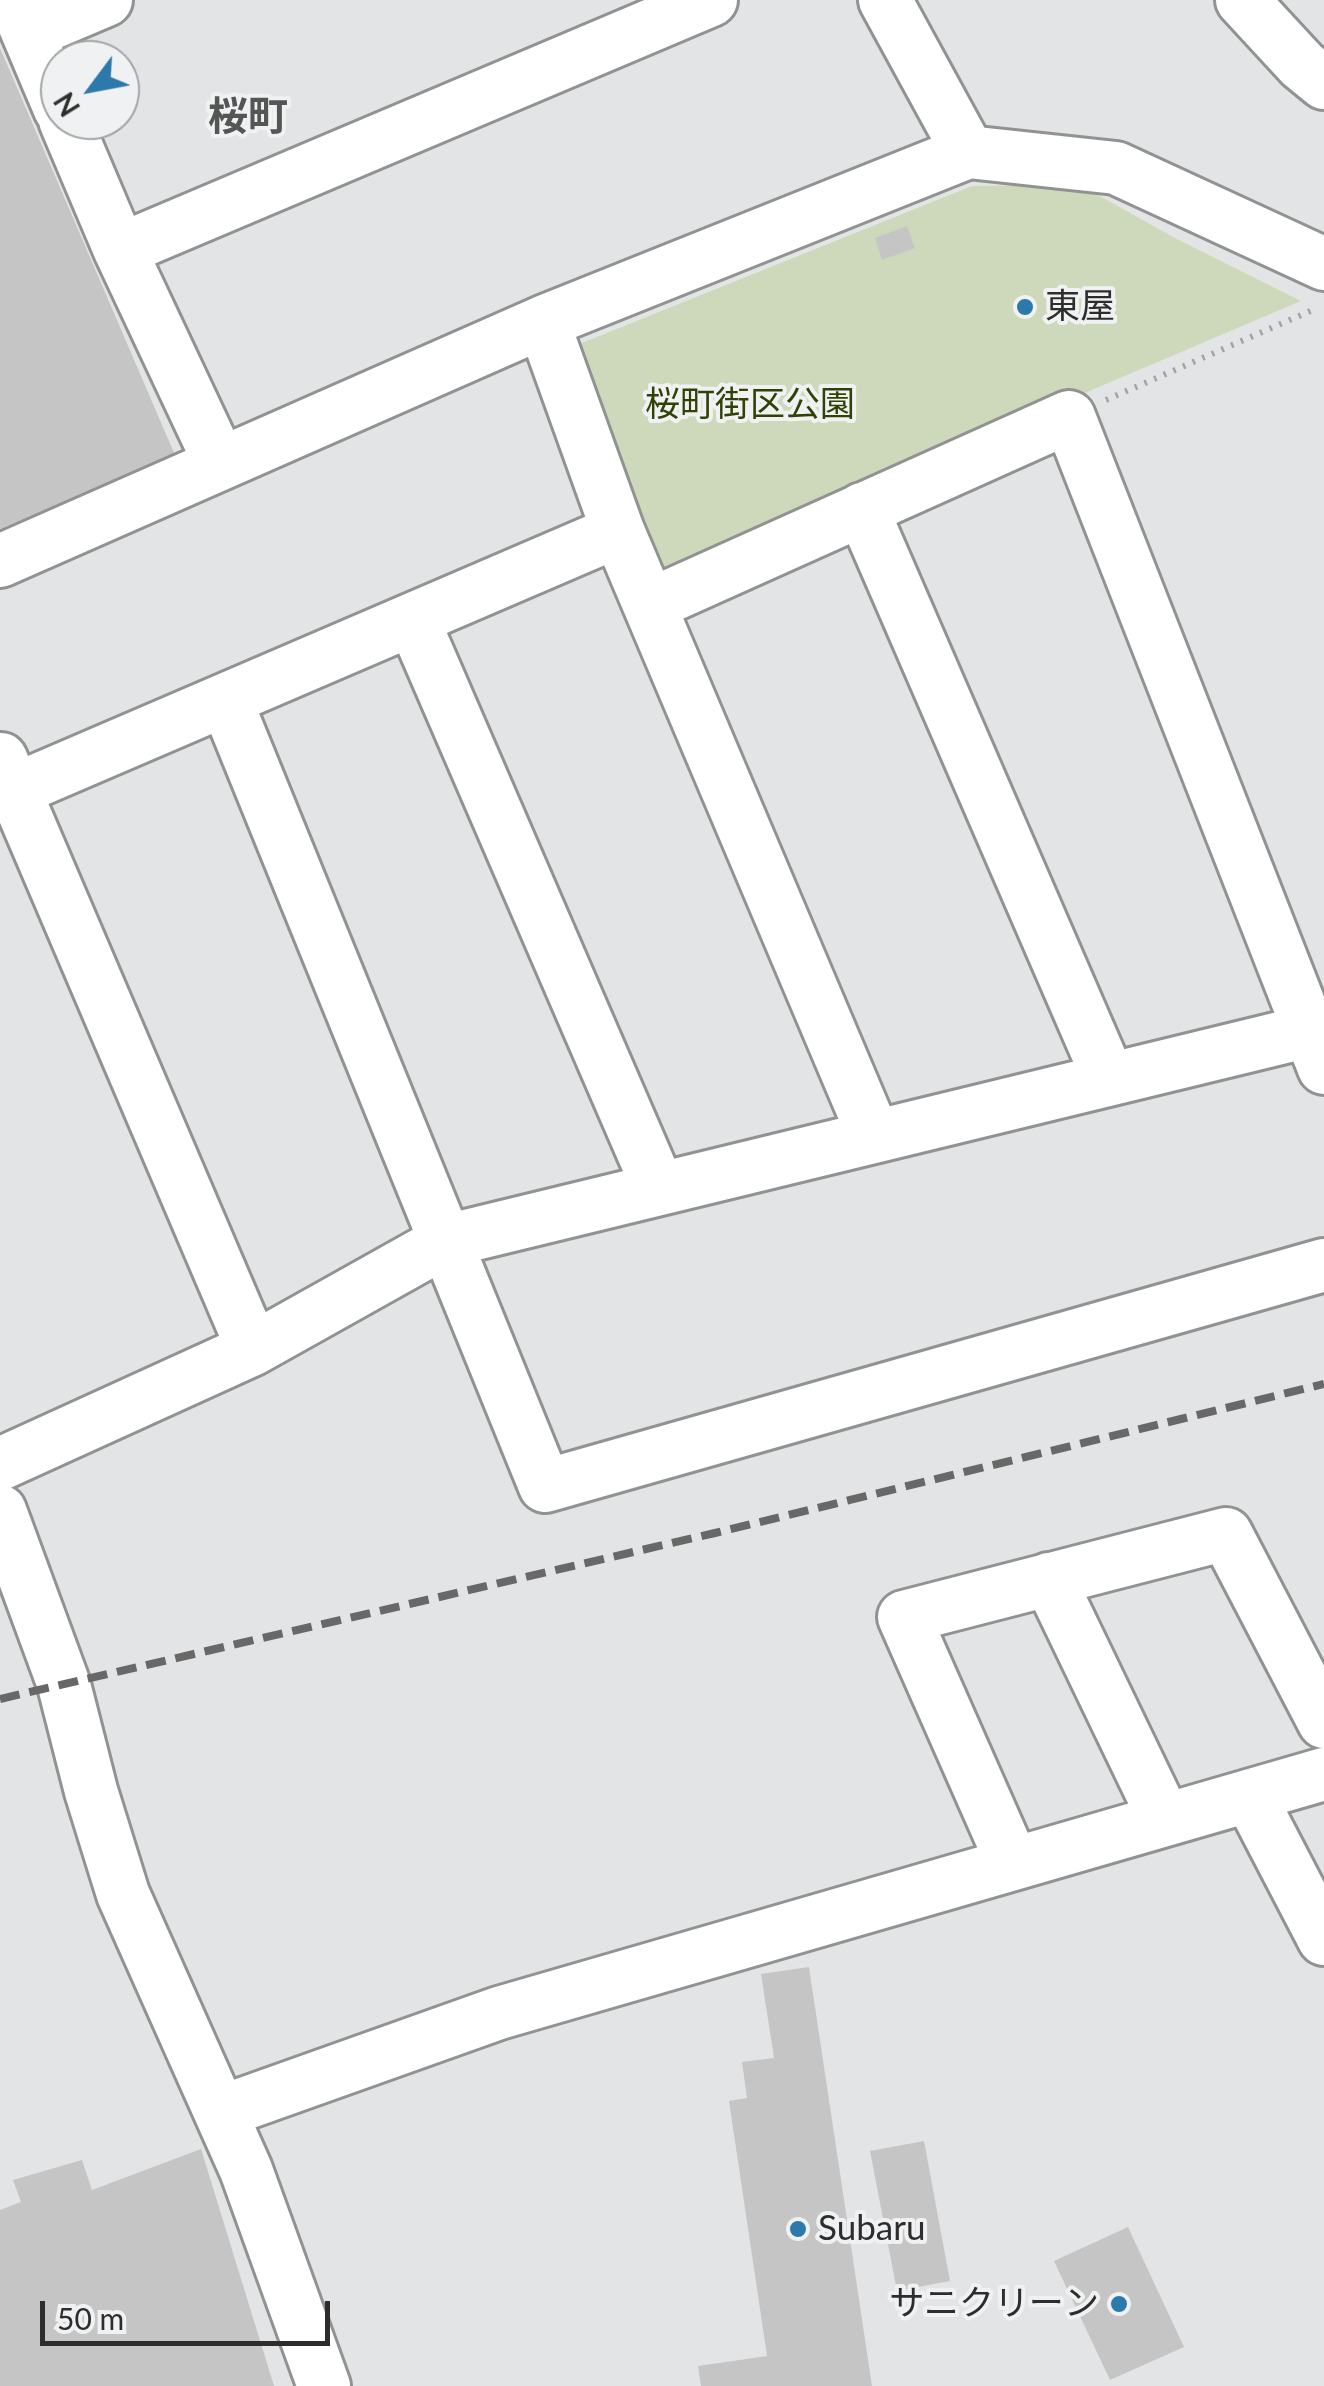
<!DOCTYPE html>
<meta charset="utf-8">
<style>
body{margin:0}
#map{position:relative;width:1324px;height:2386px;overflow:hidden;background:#e3e4e5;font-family:Lato,sans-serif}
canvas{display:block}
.north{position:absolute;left:40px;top:40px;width:100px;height:100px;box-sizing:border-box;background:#f0f1f2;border:2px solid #a2a3a3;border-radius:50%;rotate:238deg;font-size:28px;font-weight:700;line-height:40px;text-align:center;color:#2d2d2d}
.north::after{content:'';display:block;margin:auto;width:35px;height:45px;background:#2c79ab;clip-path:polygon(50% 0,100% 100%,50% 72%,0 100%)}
.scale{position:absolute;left:40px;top:2301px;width:290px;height:45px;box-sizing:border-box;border:5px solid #2d2d2d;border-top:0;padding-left:12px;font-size:30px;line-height:35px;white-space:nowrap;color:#2d2d2d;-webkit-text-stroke:8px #f0f1f2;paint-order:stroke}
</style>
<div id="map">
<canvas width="1324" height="2386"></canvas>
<div class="north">N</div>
<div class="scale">50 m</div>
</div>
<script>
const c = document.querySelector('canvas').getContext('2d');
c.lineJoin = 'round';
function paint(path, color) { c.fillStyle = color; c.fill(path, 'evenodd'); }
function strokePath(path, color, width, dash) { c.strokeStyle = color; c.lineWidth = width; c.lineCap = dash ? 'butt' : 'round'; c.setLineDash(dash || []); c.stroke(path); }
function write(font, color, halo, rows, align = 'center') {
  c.font = font + ' Lato,"Noto Sans JP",sans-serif'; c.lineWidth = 8; c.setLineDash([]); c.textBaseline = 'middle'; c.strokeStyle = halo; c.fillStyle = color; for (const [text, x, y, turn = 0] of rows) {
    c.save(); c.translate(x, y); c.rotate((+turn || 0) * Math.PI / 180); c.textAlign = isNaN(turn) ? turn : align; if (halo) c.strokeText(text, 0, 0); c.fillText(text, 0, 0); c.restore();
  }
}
const green = new Path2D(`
 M 1080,185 L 1173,237 L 1301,301 L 666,571 L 572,347 L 972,186 Z`);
const building = new Path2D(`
 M 0,48 L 175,455 L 0,529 Z
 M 907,226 L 915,248 L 882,260 L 875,238 Z
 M 1028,296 L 1036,311 L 1022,318 L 1014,303 Z
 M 809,1967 L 872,2386 L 701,2386 L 698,2366 L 767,2356 L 729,2101 L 747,2098 L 742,2062 L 774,2058 L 761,1974 Z
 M 924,2141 L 950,2281 L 897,2291 L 870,2151 Z
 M 201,2149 L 274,2386 L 0,2386 L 0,2210 L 21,2202 L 13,2180 L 82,2160 L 92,2190 Z
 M 1128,2227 L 1184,2347 L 1110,2380 L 1054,2261 Z`);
const path = new Path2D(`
 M 1106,400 L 1315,309`);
const minor = new Path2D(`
 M 14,0 L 60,109
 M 885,0 L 968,152
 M 1242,0 L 1302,65 L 1324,83
 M 28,33 L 106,0
 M 65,120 L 120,250 L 220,463
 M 120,250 L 711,0
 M 543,322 L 618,531 L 874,1136
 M 862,509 L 1109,1079
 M 0,561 L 543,322 L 968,152 L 1116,168 L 1324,264
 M 650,605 L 1069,417 L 1324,1068
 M 413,620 L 659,1189
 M 226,701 L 545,1486 L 1324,1265
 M 1,759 L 253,1349
 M 15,790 L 618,531
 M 0,1464 L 253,1349 L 446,1241 L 1309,1031
 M 0,1511 L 64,1685 L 91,1791 L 123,1894 L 246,2170 L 324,2386
 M 1049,1579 L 1165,1820
 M 1250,1797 L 1324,1939
 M 1013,1864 L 904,1617 L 1226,1534 L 1324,1722
 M 221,2112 L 499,2013 L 1324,1774`);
const rail = new Path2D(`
 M 0,1699 L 715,1533 L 1324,1384`);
const markers = [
 [1025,307,10,"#2c79ab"],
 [798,2229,10,"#2c79ab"],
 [1119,2304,10,"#2c79ab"]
];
const poiNames = [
 ["東屋",1045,307],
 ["Subaru",818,2229],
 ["サニクリーン",1099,2304,"right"]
];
const parkNames = [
 ["桜町街区公園",750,405]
];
const quarterNames = [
 ["桜町",248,117]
];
paint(green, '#ced9bb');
paint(building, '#c6c5c6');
strokePath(minor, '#919292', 58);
strokePath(path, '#a3a4a5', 6, [2.5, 8]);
strokePath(minor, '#fff', 52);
strokePath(rail, '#686869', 8, [20, 10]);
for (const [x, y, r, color] of markers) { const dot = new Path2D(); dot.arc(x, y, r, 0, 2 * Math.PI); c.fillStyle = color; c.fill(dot); strokePath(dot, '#f0f1f2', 4); }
write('35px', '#2d2d2d', '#f0f1f2', poiNames, 'left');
write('35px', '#324104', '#f0f1f2', parkNames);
write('bold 40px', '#545555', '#f0f1f2', quarterNames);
</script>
